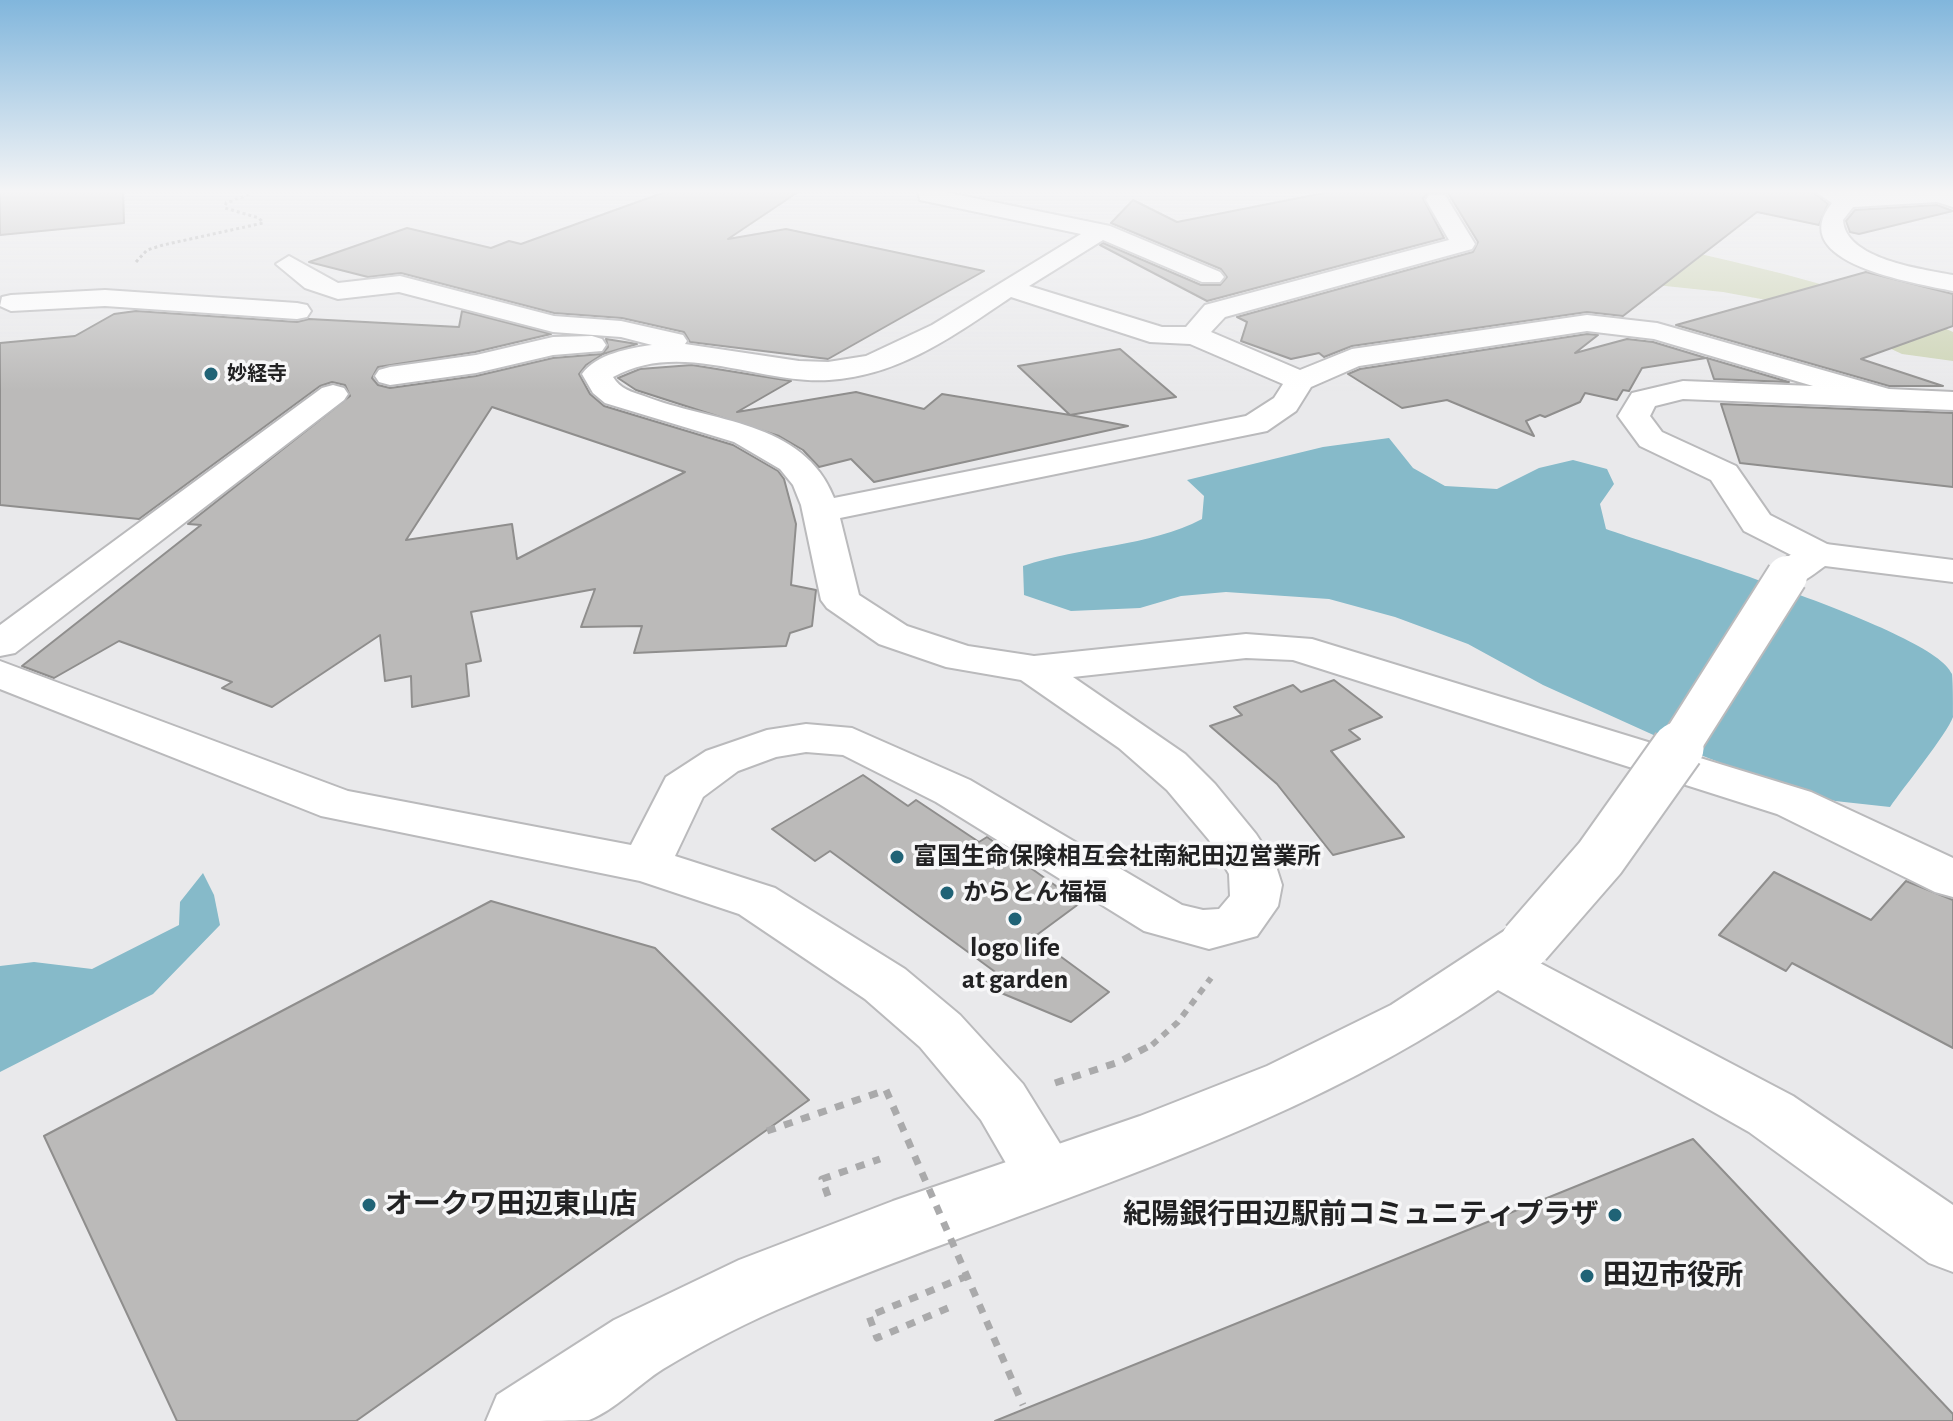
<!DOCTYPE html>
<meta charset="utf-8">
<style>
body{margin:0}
canvas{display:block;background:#e9e9eb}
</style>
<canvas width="1953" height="1421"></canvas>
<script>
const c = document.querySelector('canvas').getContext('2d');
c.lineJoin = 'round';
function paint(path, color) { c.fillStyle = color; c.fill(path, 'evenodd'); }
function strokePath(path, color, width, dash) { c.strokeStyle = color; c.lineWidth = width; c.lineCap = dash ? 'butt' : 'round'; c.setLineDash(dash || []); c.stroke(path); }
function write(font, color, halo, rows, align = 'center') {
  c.font = font + ' "Alegreya Sans","Noto Sans JP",sans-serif'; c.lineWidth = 7; c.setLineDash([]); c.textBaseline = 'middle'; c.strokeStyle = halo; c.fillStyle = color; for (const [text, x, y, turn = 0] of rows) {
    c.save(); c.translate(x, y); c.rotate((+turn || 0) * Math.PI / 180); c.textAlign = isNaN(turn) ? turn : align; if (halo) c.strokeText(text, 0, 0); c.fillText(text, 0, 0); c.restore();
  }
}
const green = new Path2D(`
 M 1679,249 C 1773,271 1865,291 1953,332 L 1953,361 L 1902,354 L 1799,306 L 1723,292 L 1627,282 Z`);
const water = new Path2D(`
 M 1389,438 L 1413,468 L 1445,486 L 1497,489 L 1539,468 L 1573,460 L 1607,469 L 1614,484 L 1600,504 L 1606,529 C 1659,548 1937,631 1952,674 C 1953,683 1953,707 1953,717 C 1947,734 1903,788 1890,807 L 1835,801 L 1762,779 L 1680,747 L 1543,685 L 1468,644 L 1395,617 L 1329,599 L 1226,592 L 1181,596 L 1140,608 L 1071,611 L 1024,595 L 1023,566 C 1081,546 1149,547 1202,519 L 1204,496 L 1187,480 L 1323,447 Z
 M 203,873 L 214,895 L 220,925 L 153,994 L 0,1072 L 0,966 L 34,962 L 92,969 L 179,925 L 180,902 Z`);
const building = new Path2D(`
 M 0,192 L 123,192 L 124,223 L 0,235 Z
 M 665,192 L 798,192 L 728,239 L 786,229 L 984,271 L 828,359 L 690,342 L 684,332 L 622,318 L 554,313 L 401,273 L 368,277 L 309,262 L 407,228 L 491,248 L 509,241 L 521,244 Z
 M 1329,192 L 1813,192 L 1828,204 L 1819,225 L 1757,212 L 1623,316 L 1587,312 L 1352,346 L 1324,357 L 1319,353 L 1291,359 L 1241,341 L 1247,322 L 1237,317 L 1473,252 L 1478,242 L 1448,193 L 1429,192 L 1423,198 L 1444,238 L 1207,301 L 1100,245 L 1103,243 L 1201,285 L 1220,285 L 1227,277 L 1221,269 L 1111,223 L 1133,200 L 1177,222 Z
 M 1937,205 L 1953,211 L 1859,234 L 1850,232 L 1846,221 L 1855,210 Z
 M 1866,272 L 1953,294 L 1953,326 L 1861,359 L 1943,386 L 1889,386 L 1676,325 Z
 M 136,311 L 297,322 L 309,319 L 459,327 L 462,311 L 551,334 L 475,352 L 378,367 L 372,378 L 378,385 L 390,388 L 476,376 L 553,358 L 602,354 L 608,347 L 606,339 L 637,344 L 603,354 L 586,365 L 579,374 L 590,394 L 604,406 L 733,445 L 778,471 L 784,479 L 796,524 L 791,585 L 816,590 L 812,626 L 790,633 L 786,646 L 634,653 L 642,626 L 581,627 L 595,589 L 471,612 L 481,661 L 466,664 L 469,696 L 412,707 L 411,676 L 385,681 L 380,635 L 272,707 L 222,688 L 232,682 L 119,641 L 54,678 L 22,666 L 201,525 L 188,524 L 350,396 L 345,385 L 332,382 L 320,386 L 139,519 L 0,505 L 0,343 L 75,336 L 114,314 ZM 492,407 L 685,472 L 517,559 L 512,524 L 406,540 Z
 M 1587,334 L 1598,335 L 1575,353 L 1627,339 L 1653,342 L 1706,358 L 1642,368 L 1629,391 L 1623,390 L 1617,400 L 1585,393 L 1580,402 L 1545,417 L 1540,415 L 1526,421 L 1534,436 L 1447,400 L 1402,408 L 1348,374 L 1360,369 Z
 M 1120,349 L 1176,397 L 1070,415 L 1128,426 L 874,482 L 851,459 L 819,467 L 803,450 L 779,436 L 636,390 L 618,378 L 640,369 L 692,365 L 791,381 L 737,412 L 856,392 L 924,409 L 942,394 L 1070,415 L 1018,366 Z
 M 1707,358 L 1789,382 L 1714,379 Z
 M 1721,404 L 1953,413 L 1953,487 L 1740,463 Z
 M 1334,680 L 1382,717 L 1349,730 L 1360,739 L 1331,751 L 1404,837 L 1333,855 L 1277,784 L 1210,726 L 1242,715 L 1234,707 L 1293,685 L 1301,692 Z
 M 863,775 L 908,806 L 916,800 L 979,842 L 987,837 L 1080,903 L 1034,937 L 1109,992 L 1071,1022 L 982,985 L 998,974 L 830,851 L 815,861 L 772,829 Z
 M 1774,872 L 1871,920 L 1906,881 L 1953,900 L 1953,1048 L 1792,963 L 1786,971 L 1719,935 Z
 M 491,901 L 655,948 L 809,1100 L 356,1421 L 177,1421 L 44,1136 Z
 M 1693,1139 L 1953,1414 L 1953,1421 L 995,1421 Z`);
const pathFar2 = new Path2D(`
 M 136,262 L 147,250 L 163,245 L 263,223 L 259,218 L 225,208 L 226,203 L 248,195 L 246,192`);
const pathFar1 = new Path2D(`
 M 1152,1045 L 1178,1022 L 1211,978`);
const path = new Path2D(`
 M 1055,1083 L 1119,1062 L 1155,1043
 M 767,1131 L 886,1090
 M 828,1196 L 822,1179 L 880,1159
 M 948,1308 L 877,1338 L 869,1316 L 967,1276`);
const minor = new Path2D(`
 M 918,192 L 945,192 L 1110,226 L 1220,272 L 1224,277 L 1220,282 L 1202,282 L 1103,240 L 1029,286 L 1162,327 L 1186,327 L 1205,305 L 1449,240 L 1426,200 L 1429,195 L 1445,195 L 1475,244 L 1472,249 L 1225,317 L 1211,332 L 1300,370 L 1352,349 L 1587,315 L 1657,323 L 1889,389 L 1953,392 L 1953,410 L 1683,399 L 1655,406 L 1650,416 L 1662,432 L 1736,466 L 1770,515 L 1831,546 L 1837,554 L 1831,562 L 1818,565 L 1805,562 L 1744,531 L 1711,480 L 1640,446 L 1618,416 L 1632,393 L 1683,381 L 1813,386 L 1654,339 L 1587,331 L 1359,366 L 1311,387 L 1296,411 L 1267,431 L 840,518 L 859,595 L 907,626 L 968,646 L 1034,656 L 1246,634 L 1312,639 L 1811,792 L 1953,858 L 1953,897 L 1935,892 L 1777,814 L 1293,660 L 1246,658 L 1073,677 L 1185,754 L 1215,784 L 1256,834 L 1275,863 L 1282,885 L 1278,906 L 1257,936 L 1209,949 L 1144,931 L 936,802 L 843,755 L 806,752 L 776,757 L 738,771 L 703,797 L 675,856 L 775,888 L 905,969 L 960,1015 L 1023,1084 L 1080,1176 L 1071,1196 L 1048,1204 L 1025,1196 L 981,1120 L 920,1047 L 865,999 L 739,914 L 640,881 L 321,816 L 0,689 L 0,661 L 348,791 L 631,845 L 666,777 L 706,751 L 767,730 L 806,724 L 852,728 L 970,780 L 1182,905 L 1203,910 L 1219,909 L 1230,896 L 1229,874 L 1209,840 L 1167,790 L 1119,748 L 1021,680 L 946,667 L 879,644 L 827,608 L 821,600 L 801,505 L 793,485 L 780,469 L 734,442 L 605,403 L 593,393 L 582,374 C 596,354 630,348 652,345 L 621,337 L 553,332 L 399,292 L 338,299 L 305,288 L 276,264 L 289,256 L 338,283 L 400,276 L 554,316 L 621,321 L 683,335 L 687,341 L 685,344 L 799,361 L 828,362 L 866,356 L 932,325 L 1081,234 L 920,200 ZM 1011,297 L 1150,342 L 1190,344 L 1283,384 L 1274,398 L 1246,416 L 834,498 C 804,420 710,422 644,396 C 632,392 620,389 613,377 C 681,339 757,384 829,380 C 899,376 955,335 1011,297 Z
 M 1816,192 L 1953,192 L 1953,207 L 1937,202 L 1853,207 L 1843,220 C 1845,259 1921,269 1953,275 L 1953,291 C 1915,283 1783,263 1832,203 Z
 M 105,290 L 297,303 L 307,305 L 311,311 L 307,317 L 297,319 L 105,306 L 11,311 L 0,306 L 2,297 L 11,295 Z
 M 592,336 L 602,339 L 606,345 L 602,351 L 553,355 L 476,373 L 390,385 L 379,382 L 375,376 L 379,370 L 390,367 L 476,355 L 553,337 Z
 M 333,385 L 344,388 L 348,394 L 344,400 L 15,653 L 0,656 L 0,625 L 322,388 Z`);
const tertiary = new Path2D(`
 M 1818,543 L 1953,560 L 1953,582 L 1825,566 C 1807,579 1796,590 1773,584 L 1768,576 C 1779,560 1800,547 1818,543 Z
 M 1526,923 L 1545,929 L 1553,943 L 1538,962 L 1793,1096 L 1953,1205 L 1953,1272 L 1929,1263 L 1749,1132 L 1498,990 C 1286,1139 1029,1204 793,1303 C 749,1321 703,1345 663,1369 C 639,1384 615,1410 589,1420 C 572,1421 507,1421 486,1421 L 497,1395 L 614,1320 L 739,1260 L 893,1201 L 1140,1116 L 1267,1066 L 1391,1005 L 1507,929 Z`);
const pathBridge = new Path2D(`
 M 886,1090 L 1023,1405`);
const tertiaryBridgeFar1 = new Path2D(`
 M 1677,750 L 1787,576`);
const tertiaryBridge = new Path2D(`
 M 1526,943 L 1600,858 L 1678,748`);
const markers = [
 [211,374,8,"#206376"],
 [897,857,8,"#206376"],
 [947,893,8,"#206376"],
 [1015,919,8,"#206376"],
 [369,1205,8,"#206376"],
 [1615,1215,8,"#206376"],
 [1587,1276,8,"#206376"]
];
const farPoinames = [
 ["妙経寺",227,374]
];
const poiNames = [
 ["富国生命保険相互会社南紀田辺営業所",913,857],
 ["からとん福福",963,893]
];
const nearPoinames = [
 ["logo life",1015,948,"center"],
 ["at garden",1015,980,"center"],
 ["オークワ田辺東山店",385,1205],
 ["紀陽銀行田辺駅前コミュニティプラザ",1599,1215,"right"],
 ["田辺市役所",1603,1276]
];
paint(green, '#cdd4b5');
paint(water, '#86bac9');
paint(building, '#bbbab9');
strokePath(building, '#8f8e8d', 2);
strokePath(minor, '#bababc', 4);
strokePath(tertiary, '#bababc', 4);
strokePath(pathFar2, '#aaaaab', 3, [3, 3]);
strokePath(pathFar1, '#aaaaab', 6, [7, 7]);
strokePath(path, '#aaaaab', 7, [9, 9]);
paint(minor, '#fff');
paint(tertiary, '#fff');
strokePath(tertiaryBridgeFar1, '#bababc', 44, []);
strokePath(tertiaryBridge, '#bababc', 55, []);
strokePath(pathBridge, '#aaaaab', 7, [9, 9]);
strokePath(tertiaryBridgeFar1, '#fff', 40);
strokePath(tertiaryBridge, '#fff', 51);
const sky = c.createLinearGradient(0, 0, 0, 391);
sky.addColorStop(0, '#81b6dc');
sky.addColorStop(0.49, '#f5f5f6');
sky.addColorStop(1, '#f5f5f600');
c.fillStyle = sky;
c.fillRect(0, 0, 1953, 391);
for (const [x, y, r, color] of markers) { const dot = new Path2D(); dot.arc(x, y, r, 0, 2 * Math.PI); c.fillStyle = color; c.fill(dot); strokePath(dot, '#f7f7f8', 3); }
write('bold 20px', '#222223', '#f7f7f8', farPoinames, 'left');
write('bold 24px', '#222223', '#f7f7f8', poiNames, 'left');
write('bold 28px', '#222223', '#f7f7f8', nearPoinames, 'left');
</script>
